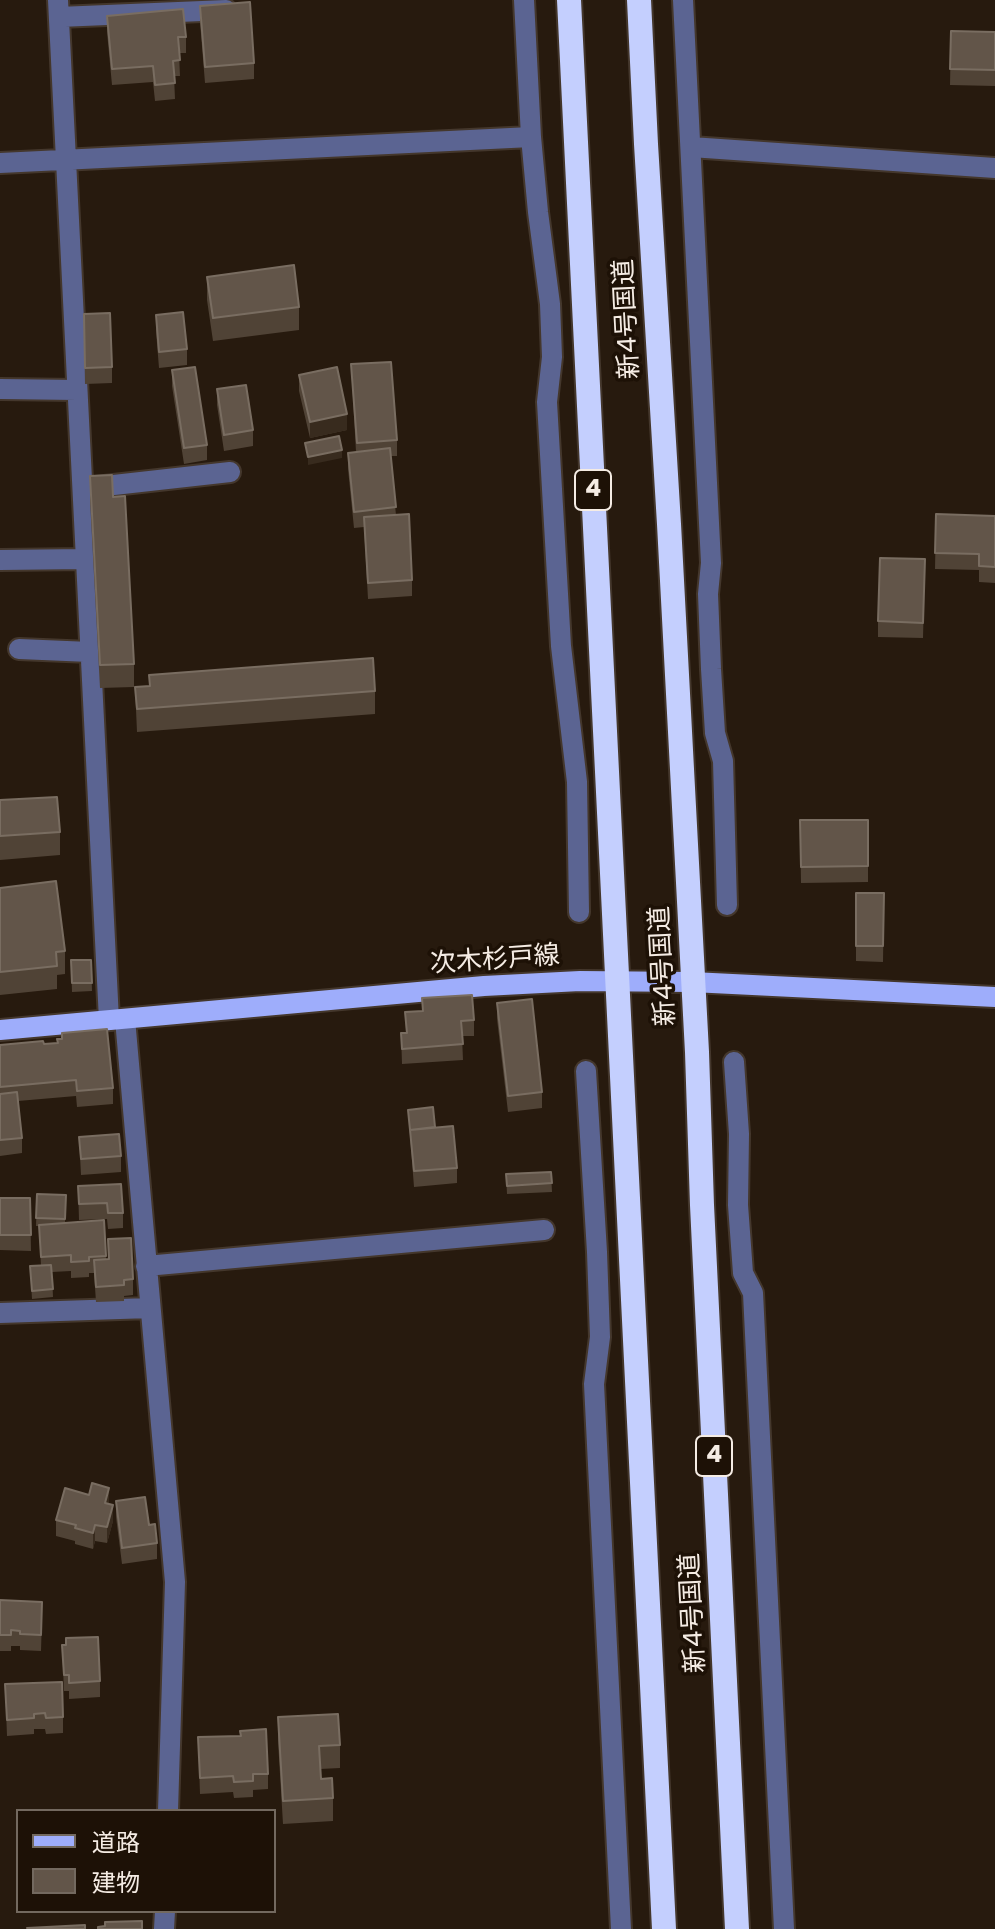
<!DOCTYPE html>
<meta charset="utf-8">
<style>
body{margin:0}
#map{position:relative;width:995px;height:1929px;overflow:hidden;background:#271a0e;font-family:Poppins,"Noto Sans JP",sans-serif}
canvas{display:block}
.legend{position:absolute;left:16px;top:1809px;width:260px;height:104px;box-sizing:border-box;background:#1d1106;border:2px solid #73695f;margin:0;padding:10px 14px;list-style:none;font-size:24px;color:#f5ece4}
.legend li{display:flex;align-items:center;gap:16px;height:40px}
.legend b{width:40px;border:2px solid #73695f}
</style>
<div id="map">
<canvas width="995" height="1929"></canvas>
<ul class="legend">
<li><b style="height:10px;background:#9eadfb"></b>道路</li>
<li><b style="height:22px;background:#625549"></b>建物</li>
</ul>
</div>
<script>
const c = document.querySelector('canvas').getContext('2d');
c.lineJoin = 'round';
function strokePath(path, color, width, dash) { c.strokeStyle = color; c.lineWidth = width; c.lineCap = dash ? 'butt' : 'round'; c.setLineDash(dash || []); c.stroke(path); }
function paint(path, color) { c.fillStyle = color; c.fill(path, 'evenodd'); }
function write(font, color, halo, rows, align = 'center') {
  c.font = font + ' Poppins,"Noto Sans JP",sans-serif'; c.lineWidth = 7; c.setLineDash([]); c.textBaseline = 'middle'; c.strokeStyle = halo; c.fillStyle = color; for (const [text, x, y, turn = 0] of rows) {
    c.save(); c.translate(x, y); c.rotate((+turn || 0) * Math.PI / 180); c.textAlign = isNaN(turn) ? turn : align; if (halo) c.strokeText(text, 0, 0); c.fillText(text, 0, 0); c.restore();
  }
}
const minor = new Path2D(`
 M 58,0 L 109,1020
 M 524,0 L 531,137 L 538,212 L 550,304 L 552,357 L 547,402 L 561,646 L 577,782 L 579,912
 M 683,0 L 711,563 L 708,594 L 711,669 L 715,733 L 723,761 L 727,905
 M 59,17 L 226,10
 M 691,147 L 995,168
 M 0,163 L 531,137
 M 0,389 L 77,390
 M 87,488 L 230,472
 M 0,560 L 85,559
 M 19,649 L 90,652
 M 125,1019 L 175,1582 L 168,1811
 M 734,1062 L 739,1134 L 738,1205 L 743,1273 L 753,1293 L 784,1929
 M 586,1071 L 597,1252 L 600,1337 L 594,1384 L 621,1929
 M 146,1266 L 544,1230
 M 0,1313 L 150,1308
 M 164,1929 L 165,1911`);
const major = new Path2D(`
 M 0,1030 L 484,986 L 580,981 L 692,982 L 995,997`);
const highway = new Path2D(`
 M 569,0 L 664,1929
 M 639,0 L 646,144 L 669,524 L 697,1052 L 702,1205 L 737,1929`);
const wall = new Path2D(`
 M 200,6 L 254,63 L 254,79 L 205,83 L 200,22 Z
 M 107,16 L 186,37 L 186,53 L 179,53 L 180,76 L 174,76 L 175,99 L 155,101 L 153,82 L 112,85 L 107,32 Z
 M 951,31 L 995,32 L 995,86 L 950,85 Z
 M 207,277 L 299,307 L 299,330 L 213,341 L 207,300 Z
 M 156,315 L 187,349 L 187,365 L 159,368 L 156,331 Z
 M 84,330 L 112,367 L 112,383 L 85,384 Z
 M 351,364 L 397,440 L 397,456 L 390,456 L 396,515 L 412,580 L 412,596 L 368,599 L 364,527 L 354,528 L 348,469 L 348,453 L 356,452 Z
 M 172,370 L 207,445 L 207,460 L 184,464 L 172,386 Z
 M 299,375 L 347,430 L 310,438 L 299,391 Z
 M 217,389 L 253,430 L 253,446 L 224,451 L 217,405 Z
 M 90,476 L 113,497 L 134,664 L 134,687 L 100,688 L 90,500 Z
 M 936,514 L 995,516 L 995,583 L 979,582 L 979,570 L 935,569 Z
 M 925,559 L 923,638 L 878,637 L 878,621 Z
 M 149,675 L 375,691 L 375,714 L 137,732 L 135,687 L 149,686 Z
 M 0,800 L 60,832 L 60,855 L 0,860 Z
 M 800,820 L 868,820 L 868,882 L 801,883 Z
 M 0,888 L 65,951 L 65,974 L 57,975 L 57,989 L 0,995 Z
 M 856,893 L 884,893 L 883,962 L 856,961 Z
 M 71,960 L 91,960 L 92,991 L 72,992 Z
 M 422,998 L 474,1020 L 474,1036 L 462,1036 L 463,1060 L 402,1064 L 401,1033 L 406,1033 L 405,1012 L 422,1011 Z
 M 497,1003 L 542,1092 L 542,1108 L 508,1112 L 497,1019 Z
 M 44,1044 L 113,1088 L 113,1104 L 77,1107 L 76,1096 L 18,1101 L 22,1138 L 22,1153 L 0,1156 L 0,1045 Z
 M 408,1110 L 435,1127 L 457,1168 L 457,1183 L 414,1187 Z
 M 79,1137 L 121,1156 L 121,1172 L 81,1175 Z
 M 551,1172 L 552,1192 L 507,1194 L 506,1174 Z
 M 78,1186 L 123,1213 L 123,1228 L 108,1229 L 107,1219 L 79,1220 Z
 M 37,1194 L 66,1195 L 65,1223 L 104,1220 L 106,1259 L 108,1259 L 108,1239 L 133,1279 L 133,1295 L 124,1296 L 124,1301 L 96,1302 L 94,1273 L 89,1273 L 89,1277 L 71,1278 L 71,1271 L 52,1272 L 53,1297 L 32,1299 L 30,1266 L 41,1266 L 39,1226 L 36,1226 Z
 M 0,1198 L 30,1198 L 31,1251 L 0,1250 Z
 M 116,1501 L 149,1525 L 157,1543 L 157,1559 L 122,1564 L 116,1517 Z
 M 109,1504 L 113,1521 L 107,1543 L 95,1541 L 93,1549 L 75,1544 L 75,1541 L 56,1536 L 56,1520 Z
 M 0,1600 L 42,1618 L 41,1651 L 20,1650 L 20,1646 L 11,1646 L 11,1651 L 0,1651 Z
 M 62,1645 L 100,1681 L 100,1697 L 69,1699 L 69,1691 L 64,1691 Z
 M 5,1684 L 63,1717 L 63,1733 L 46,1734 L 45,1729 L 34,1729 L 34,1734 L 7,1736 Z
 M 278,1717 L 340,1745 L 340,1768 L 320,1769 L 321,1779 L 333,1798 L 333,1821 L 283,1824 L 278,1741 Z
 M 198,1737 L 268,1774 L 268,1789 L 253,1790 L 253,1797 L 234,1798 L 233,1792 L 200,1794 Z`);
const shadedWall = new Path2D(`
 M 347,414 L 347,430 L 310,438 L 310,422 Z
 M 342,450 L 342,458 L 308,465 L 308,457 Z
 M 109,1488 L 109,1504 L 105,1503 Z
 M 113,1505 L 113,1521 L 107,1543 L 107,1527 Z
 M 95,1525 L 95,1541 L 93,1549 L 93,1533 Z`);
const building = new Path2D(`
 M 250,2 L 254,63 L 205,67 L 200,6 Z
 M 183,9 L 186,37 L 178,37 L 180,60 L 173,61 L 175,83 L 155,85 L 153,66 L 112,69 L 107,16 Z
 M 951,31 L 995,32 L 995,70 L 950,69 Z
 M 294,265 L 299,307 L 213,318 L 207,277 Z
 M 183,312 L 187,349 L 159,352 L 156,315 Z
 M 110,313 L 112,367 L 85,368 L 84,314 Z
 M 391,362 L 397,440 L 357,443 L 351,364 Z
 M 195,367 L 207,445 L 184,448 L 172,370 Z
 M 337,367 L 347,414 L 310,422 L 299,375 Z
 M 246,385 L 253,430 L 224,435 L 217,389 Z
 M 339,436 L 342,450 L 308,457 L 305,443 Z
 M 390,448 L 396,507 L 354,512 L 348,453 Z
 M 112,475 L 113,497 L 125,496 L 134,664 L 100,665 L 90,476 Z
 M 409,514 L 412,580 L 368,583 L 364,517 Z
 M 936,514 L 995,516 L 995,567 L 979,566 L 979,554 L 935,553 Z
 M 880,558 L 925,559 L 923,623 L 878,621 Z
 M 373,658 L 375,691 L 137,709 L 135,687 L 150,686 L 149,675 Z
 M 57,797 L 60,832 L 0,836 L 0,800 Z
 M 800,820 L 868,820 L 868,866 L 801,867 Z
 M 56,881 L 65,951 L 56,952 L 57,966 L 0,972 L 0,888 Z
 M 856,893 L 884,893 L 883,946 L 856,946 Z
 M 71,960 L 91,960 L 92,983 L 72,983 Z
 M 472,995 L 474,1020 L 461,1021 L 463,1044 L 402,1049 L 401,1033 L 407,1033 L 405,1012 L 423,1011 L 422,998 Z
 M 532,999 L 542,1092 L 508,1096 L 497,1003 Z
 M 107,1029 L 113,1088 L 77,1091 L 76,1080 L 0,1087 L 0,1045 L 43,1041 L 44,1044 L 58,1043 L 57,1039 L 62,1039 L 62,1033 Z
 M 17,1092 L 22,1138 L 0,1140 L 0,1094 Z
 M 433,1107 L 435,1127 L 410,1130 L 408,1110 Z
 M 453,1126 L 457,1168 L 414,1171 L 410,1130 Z
 M 119,1134 L 121,1156 L 81,1159 L 79,1137 Z
 M 551,1172 L 552,1183 L 507,1186 L 506,1174 Z
 M 121,1184 L 123,1213 L 108,1213 L 107,1203 L 79,1204 L 78,1186 Z
 M 37,1194 L 66,1195 L 65,1219 L 36,1218 Z
 M 0,1198 L 30,1198 L 31,1235 L 0,1235 Z
 M 104,1220 L 106,1256 L 89,1257 L 89,1261 L 71,1262 L 71,1255 L 41,1257 L 39,1225 Z
 M 131,1238 L 133,1279 L 124,1280 L 124,1285 L 96,1287 L 94,1260 L 109,1259 L 108,1239 Z
 M 51,1265 L 53,1289 L 32,1291 L 30,1266 Z
 M 92,1483 L 109,1488 L 105,1503 L 113,1505 L 107,1527 L 95,1525 L 93,1533 L 75,1528 L 76,1525 L 56,1520 L 65,1488 L 89,1495 Z
 M 145,1497 L 149,1525 L 155,1524 L 157,1543 L 122,1548 L 116,1501 Z
 M 0,1600 L 42,1602 L 41,1635 L 20,1634 L 20,1631 L 11,1630 L 11,1635 L 0,1635 Z
 M 98,1637 L 100,1681 L 69,1683 L 69,1675 L 64,1675 L 62,1645 L 66,1645 L 66,1638 Z
 M 62,1682 L 63,1717 L 46,1718 L 45,1713 L 34,1714 L 34,1718 L 7,1720 L 5,1684 Z
 M 338,1714 L 340,1745 L 319,1746 L 321,1779 L 332,1778 L 333,1798 L 283,1801 L 278,1717 Z
 M 266,1729 L 268,1774 L 253,1774 L 253,1781 L 234,1782 L 233,1776 L 200,1778 L 198,1737 L 241,1736 L 240,1731 Z
 M 142,1921 L 142,1929 L 98,1929 L 98,1927 L 105,1926 L 105,1922 Z
 M 85,1925 L 85,1929 L 27,1928 Z`);
const shields = [
 [593,490,36],
 [714,1456,36]
];
const shieldNames = [
 ["4",593,490],
 ["4",714,1456]
];
const streetNames = [
 ["新4号国道",628,319,-93],
 ["次木杉戸線",495,961,-4],
 ["新4号国道",664,966,-93],
 ["新4号国道",694,1613,-93]
];
strokePath(minor, '#44372c', 24);
strokePath(major, '#44372c', 24);
strokePath(highway, '#44372c', 28);
strokePath(minor, '#5b6492', 20);
strokePath(major, '#9eadfb', 20);
strokePath(highway, '#c4cffe', 24);
paint(wall, '#504336');
paint(shadedWall, '#382b1e');
paint(building, '#625549');
strokePath(building, '#796d61', 2);
for (const [x, y, w] of shields) { const box = new Path2D(); box.roundRect(x - w / 2, y - 20, w, 40, 6); c.fillStyle = '#1d1106'; c.fill(box); strokePath(box, '#f5ece4', 2); }
write('bold 24px', '#f5ece4', null, shieldNames);
write('26px', '#f5ece4', '#1d1106', streetNames);
</script>
